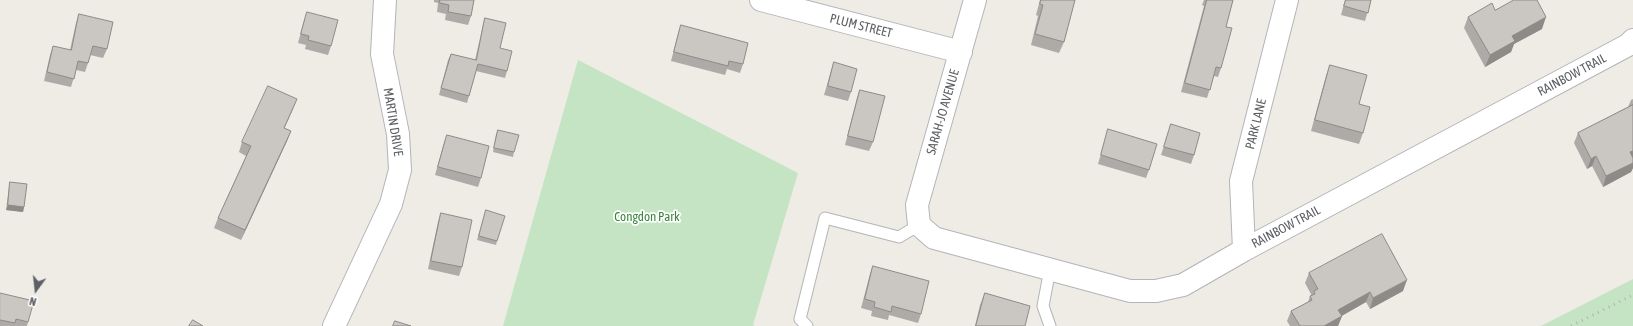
<!DOCTYPE html>
<style>
body{margin:0}
#map{position:relative;width:1633px;height:326px;overflow:hidden;background:#eeece5;font-family:"Asap Condensed",sans-serif}
canvas{display:block}
.north{position:absolute;left:16px;top:270px;width:40px;height:40px;-webkit-text-stroke:3px #fff;paint-order:stroke;rotate:195deg;font-size:11px;font-weight:700;line-height:16px;text-align:center;color:#5d6064}
.north::after{content:'';display:block;margin:auto;width:14px;height:18px;background:#5d6064;clip-path:polygon(50% 0,100% 100%,50% 72%,0 100%)}
</style>
<div id="map">
<canvas width="1633" height="326"></canvas>
<div class="north">N</div>
</div>
<script>
const c = document.querySelector('canvas').getContext('2d');
c.lineJoin = 'round';
function paint(path, color) { c.fillStyle = color; c.fill(path, 'evenodd'); }
function strokePath(path, color, width, dash) { c.strokeStyle = color; c.lineWidth = width; c.lineCap = dash ? 'butt' : 'round'; c.setLineDash(dash || []); c.stroke(path); }
function write(font, color, halo, rows, align = 'center') {
  c.font = font + ' "Asap Condensed",sans-serif'; c.lineWidth = 3.5; c.setLineDash([]); c.textBaseline = 'middle'; c.strokeStyle = halo; c.fillStyle = color; for (const [text, x, y, turn = 0] of rows) {
    c.save(); c.translate(x, y); c.rotate((+turn || 0) * Math.PI / 180); c.textAlign = isNaN(turn) ? turn : align; if (halo) c.strokeText(text, 0, 0); c.fillText(text, 0, 0); c.restore();
  }
}
const green = new Path2D(`
 M 578,60 L 798,173 L 753,325 L 755,326 L 503,326 Z
 M 1633,279 L 1633,326 L 1541,326 Z`);
const service = new Path2D(`
 M 807,326 L 800,319 L 825,218 L 899,237 L 919,225
 M 1050,326 L 1043,306 L 1050,269`);
const minor = new Path2D(`
 M 761,0 L 961,52
 M 975,0 L 917,205 L 919,225 L 934,238 L 1130,291 L 1156,291 L 1183,285 L 1244,250 L 1628,45 L 1633,40
 M 1244,250 L 1241,181 L 1287,0
 M 334,326 L 391,204 L 400,170 L 398,134 L 382,54 L 385,0`);
const rail = new Path2D(`
 M 1571,326 L 1633,295`);
const wall = new Path2D(`
 M 434,0 L 474,0 L 471,16 L 468,25 L 445,20 L 446,14 L 437,12 L 438,3 L 434,2 Z
 M 1040,0 L 1075,0 L 1064,42 L 1059,53 L 1031,45 L 1038,16 L 1036,15 Z
 M 1204,0 L 1233,0 L 1226,27 L 1221,68 L 1218,77 L 1214,76 L 1207,98 L 1181,92 L 1204,6 L 1202,5 Z
 M 1345,0 L 1371,0 L 1365,21 L 1341,15 Z
 M 1495,10 L 1542,29 L 1514,44 L 1511,52 L 1485,67 L 1464,28 L 1468,17 Z
 M 307,12 L 331,46 L 328,55 L 305,49 L 306,45 L 298,43 L 304,21 Z
 M 79,14 L 107,49 L 103,58 L 90,55 L 88,63 L 85,72 L 76,70 L 71,87 L 44,81 L 50,55 L 53,46 L 70,50 L 76,23 Z
 M 485,18 L 500,48 L 507,71 L 505,78 L 476,71 L 467,103 L 439,95 L 448,60 L 451,54 L 475,60 L 483,25 Z
 M 681,25 L 743,64 L 740,73 L 727,69 L 725,75 L 671,61 L 678,34 Z
 M 834,62 L 851,92 L 848,101 L 824,95 L 831,71 Z
 M 1330,65 L 1359,104 L 1363,133 L 1359,144 L 1311,131 L 1326,76 Z
 M 860,90 L 873,142 L 869,151 L 845,145 L 857,98 Z
 M 1633,99 L 1633,168 L 1631,172 L 1603,187 L 1592,166 L 1587,169 L 1574,143 L 1578,133 L 1628,107 L 1631,100 Z
 M 293,109 L 284,128 L 291,131 L 287,141 L 241,240 L 214,228 L 218,218 L 246,156 L 239,152 L 242,142 Z
 M 1171,124 L 1194,155 L 1191,164 L 1161,155 Z
 M 1108,129 L 1149,170 L 1146,178 L 1098,164 Z
 M 498,130 L 514,152 L 513,157 L 493,152 L 496,135 Z
 M 447,135 L 481,178 L 478,187 L 435,175 L 444,143 Z
 M 10,182 L 24,207 L 23,212 L 6,210 L 9,187 Z
 M 486,210 L 497,241 L 496,245 L 477,240 Z
 M 441,213 L 462,267 L 459,276 L 428,269 L 438,222 Z
 M 873,266 L 921,314 L 918,323 L 889,315 L 888,320 L 871,316 L 872,311 L 861,308 L 870,274 Z
 M 1309,273 L 1403,291 L 1370,309 L 1366,302 L 1342,316 L 1338,326 L 1290,326 L 1287,321 L 1291,311 L 1308,302 L 1310,296 L 1312,296 L 1305,283 Z
 M 0,293 L 28,322 L 27,326 L 0,326 Z
 M 985,293 L 1025,326 L 975,326 L 980,305 Z`);
const shadedWall = new Path2D(`
 M 1546,17 L 1542,29 L 1514,44 L 1511,52 L 1485,67 L 1490,55 L 1512,36 Z
 M 297,99 L 293,109 L 280,138 L 284,128 Z
 M 291,131 L 287,141 L 241,240 L 245,230 Z
 M 1633,151 L 1633,159 L 1630,152 Z
 M 1596,156 L 1592,166 L 1587,169 L 1591,159 Z
 M 1633,163 L 1633,168 L 1631,172 L 1603,187 L 1606,176 Z
 M 8,205 L 24,207 L 23,212 L 6,210 Z
 M 1407,280 L 1403,291 L 1370,309 L 1373,298 Z
 M 1370,292 L 1366,302 L 1334,320 L 1338,310 Z
 M 1342,316 L 1338,326 L 1324,326 Z`);
const building = new Path2D(`
 M 440,0 L 474,0 L 471,16 L 448,12 L 449,5 L 440,3 Z
 M 1041,0 L 1075,0 L 1064,42 L 1035,34 L 1043,5 L 1040,4 Z
 M 1207,0 L 1233,0 L 1226,27 L 1232,28 L 1221,68 L 1216,67 L 1210,90 L 1185,83 Z
 M 1346,0 L 1371,0 L 1368,13 L 1344,6 Z
 M 1514,0 L 1537,0 L 1546,17 L 1512,36 L 1515,41 L 1490,55 L 1468,17 L 1492,3 L 1495,10 Z
 M 307,12 L 338,20 L 331,46 L 308,40 L 309,36 L 301,34 Z
 M 79,14 L 113,22 L 107,49 L 93,46 L 88,63 L 78,61 L 74,79 L 47,72 L 53,46 L 71,50 Z
 M 485,18 L 506,23 L 500,48 L 512,51 L 507,71 L 478,64 L 469,96 L 441,88 L 451,54 L 476,60 Z
 M 681,25 L 748,43 L 743,64 L 729,61 L 728,66 L 674,52 Z
 M 834,62 L 857,69 L 851,92 L 828,86 Z
 M 1330,65 L 1367,75 L 1359,104 L 1370,107 L 1363,133 L 1315,120 Z
 M 268,86 L 297,99 L 284,128 L 291,131 L 245,230 L 218,218 L 251,146 L 242,142 Z
 M 860,90 L 885,96 L 873,142 L 848,136 Z
 M 1633,105 L 1633,151 L 1630,152 L 1633,158 L 1633,163 L 1606,176 L 1596,156 L 1591,159 L 1578,133 Z
 M 1171,124 L 1200,133 L 1194,155 L 1164,147 Z
 M 1108,129 L 1157,144 L 1149,170 L 1101,155 Z
 M 498,130 L 519,135 L 514,152 L 494,148 Z
 M 447,135 L 489,146 L 481,178 L 438,167 Z
 M 10,182 L 27,184 L 24,207 L 8,205 Z
 M 486,210 L 505,216 L 497,241 L 479,236 Z
 M 441,213 L 472,220 L 462,267 L 431,261 Z
 M 1382,234 L 1407,280 L 1373,298 L 1370,292 L 1338,310 L 1342,316 L 1324,326 L 1300,326 L 1291,311 L 1312,300 L 1310,296 L 1315,294 L 1314,291 L 1318,289 L 1309,273 Z
 M 873,266 L 929,281 L 921,314 L 892,306 L 891,312 L 874,307 L 875,302 L 865,299 Z
 M 0,293 L 34,301 L 28,322 L 16,319 L 15,323 L 0,320 Z
 M 985,293 L 1030,306 L 1025,326 L 976,326 Z
 M 193,320 L 203,326 L 189,326 Z
 M 395,321 L 411,326 L 393,326 Z`);
const streetNames = [
 ["PLUM STREET",861,26,14],
 ["RAINBOW TRAIL",1572,75,-28],
 ["SARAH-JO AVENUE",943,112,-74],
 ["MARTIN DRIVE",393,122,81],
 ["PARK LANE",1256,124,-76],
 ["RAINBOW TRAIL",1286,227,-28]
];
const parkNames = [
 ["Congdon Park",647,217]
];
paint(green, '#c4e4c3');
strokePath(service, '#b2b5b9', 13);
strokePath(minor, '#b2b5b9', 24);
strokePath(service, '#fff', 11);
strokePath(minor, '#fff', 22);
strokePath(rail, '#b3b4b4', 3, [1, 5]);
paint(wall, '#aeaaa7');
paint(shadedWall, '#8d8b88');
paint(building, '#cac6c2');
strokePath(building, '#8d8b88', 1);
write('13px', '#5d6064', '#fff', streetNames);
write('13px', '#3b853c', '#fff', parkNames);
</script>
